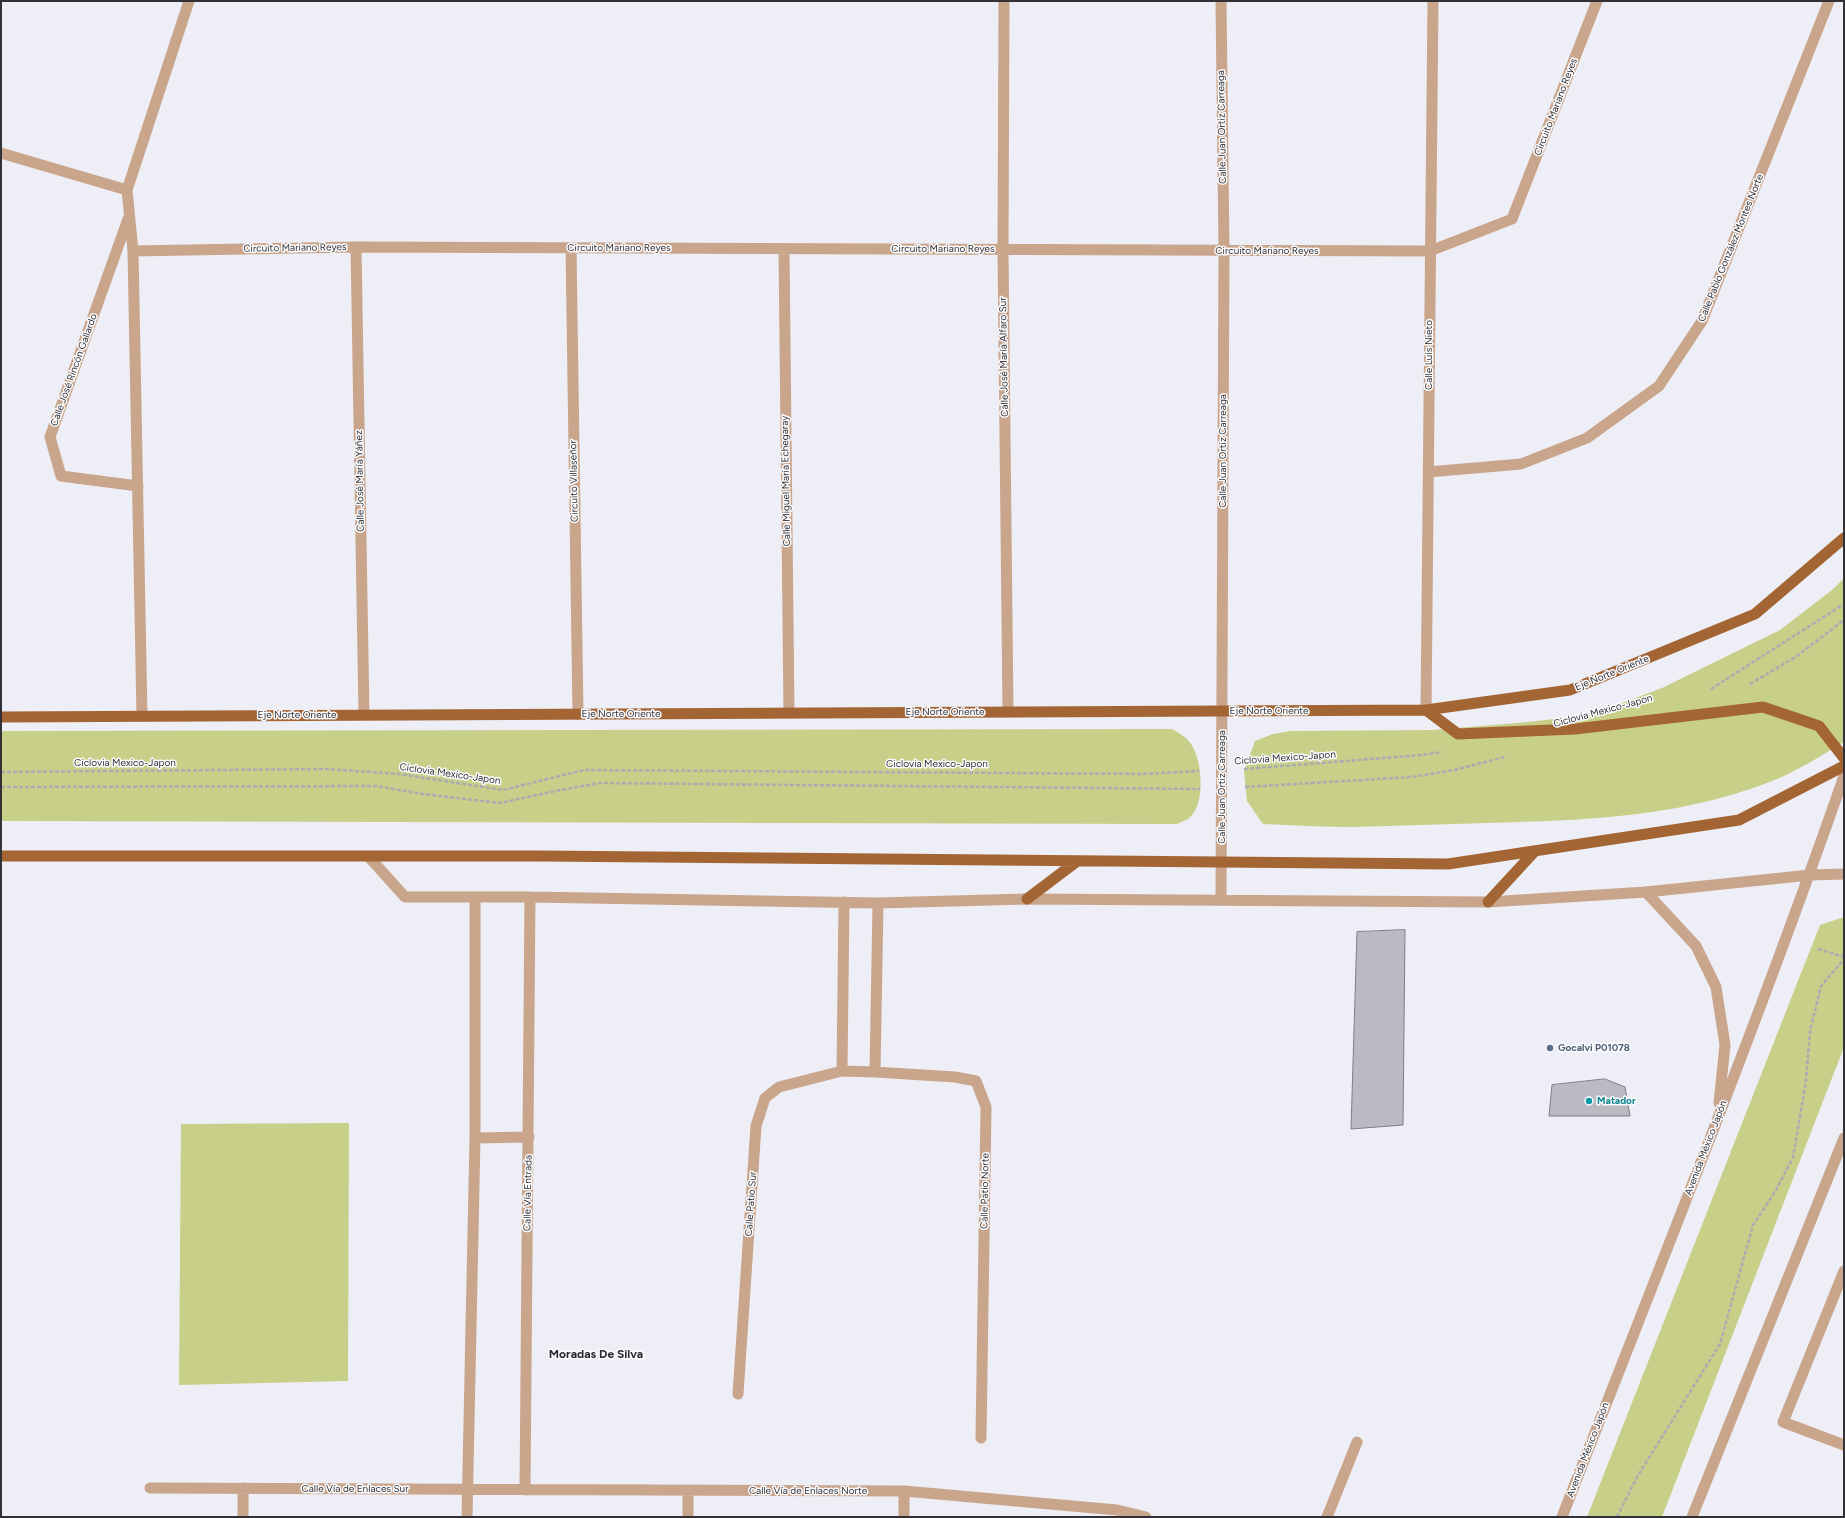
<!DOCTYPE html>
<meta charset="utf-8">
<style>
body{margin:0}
#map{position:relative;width:1845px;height:1518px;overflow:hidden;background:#eeeef6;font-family:Figtree,sans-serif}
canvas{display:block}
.frame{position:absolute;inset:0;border:2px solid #323135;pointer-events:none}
</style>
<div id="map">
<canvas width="1845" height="1518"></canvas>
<div class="frame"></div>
</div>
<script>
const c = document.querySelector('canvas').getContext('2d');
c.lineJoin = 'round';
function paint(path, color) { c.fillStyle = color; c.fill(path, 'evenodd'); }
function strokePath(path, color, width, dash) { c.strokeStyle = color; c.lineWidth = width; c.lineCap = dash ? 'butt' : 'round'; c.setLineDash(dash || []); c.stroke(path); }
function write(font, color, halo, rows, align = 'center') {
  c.font = font + ' Figtree,sans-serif'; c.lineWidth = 3; c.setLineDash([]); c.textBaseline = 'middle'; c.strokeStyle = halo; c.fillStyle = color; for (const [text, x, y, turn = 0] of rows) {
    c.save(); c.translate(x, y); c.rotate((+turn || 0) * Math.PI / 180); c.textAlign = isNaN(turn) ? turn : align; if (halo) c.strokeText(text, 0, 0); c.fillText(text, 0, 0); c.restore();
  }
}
const green = new Path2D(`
 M 1844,578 L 1844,742 C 1819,757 1794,773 1767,783 C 1673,818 1586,820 1487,823 C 1443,824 1398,826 1354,827 C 1324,827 1293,825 1263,824 L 1247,801 L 1244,771 L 1255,741 L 1273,734 L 1291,731 L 1432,730 L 1518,723 L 1590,715 L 1662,688 L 1780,630 L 1832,590 Z
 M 1172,729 C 1177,732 1183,735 1187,739 C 1203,754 1207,806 1188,819 C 1185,821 1180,822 1177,824 L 1,821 L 1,731 Z
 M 1844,917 L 1844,1047 L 1662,1517 L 1587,1517 L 1820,925 Z
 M 349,1123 L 348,1381 L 179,1385 L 181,1124 Z`);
const building = new Path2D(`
 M 1405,930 L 1403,1125 L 1351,1129 L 1357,932 Z
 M 1605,1079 L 1625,1087 L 1630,1116 L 1549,1116 L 1552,1085 Z`);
const path = new Path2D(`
 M 1750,684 L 1797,656 L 1844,620
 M 1711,689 L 1844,604
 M 1244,769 L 1422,755 L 1442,752
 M 1,772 L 327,769 L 399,774 L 503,790 L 584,770 L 1143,774 L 1199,771
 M 1,787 L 376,786 L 423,794 L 500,803 L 555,791 L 600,783 L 1200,789
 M 1245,787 L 1412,777 L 1454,770 L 1505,757
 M 1818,949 L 1844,957
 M 1617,1517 L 1637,1477 L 1720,1344 L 1753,1225 L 1775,1192 L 1793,1157 L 1806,1081 L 1810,1031 L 1821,986 L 1844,959`);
const minor = new Path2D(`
 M 1004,1 L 1003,250 L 1008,712
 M 1221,1 L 1224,250 L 1221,900
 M 1,153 L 127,190
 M 128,219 L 50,437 L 61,476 L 138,486
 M 356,247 L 364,715
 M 571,248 L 578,714
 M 784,249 L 789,713
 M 133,251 L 356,247 L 1430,251 L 1512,219 L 1597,1
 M 1428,472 L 1521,464 L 1587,438 L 1659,386 L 1702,321 L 1829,1
 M 1426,710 L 1433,1
 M 142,716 L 133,251 L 127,190 L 189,1
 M 369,857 L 405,897 L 530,897 L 878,903 L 1027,899 L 1488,902 L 1646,892 L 1810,875 L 1844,874
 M 842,1071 L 844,902
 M 875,1072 L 878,903
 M 475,1138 L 529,1137
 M 1844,1271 L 1783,1422 L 1844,1445
 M 738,1394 L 756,1126 L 765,1098 L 779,1087 L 842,1071 L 875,1072 L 955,1077 L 976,1081 L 986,1107 L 981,1438
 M 150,1488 L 904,1491 L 1117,1510 L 1146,1517
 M 525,1490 L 530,897
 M 904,1491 L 904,1517
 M 243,1517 L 243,1488
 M 467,1517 L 475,1138 L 475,898
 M 688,1517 L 688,1490
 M 1327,1517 L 1357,1442`);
const tertiary = new Path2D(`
 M 1646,892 L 1696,946 L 1716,987 L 1725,1045 L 1719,1103
 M 1562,1517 C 1658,1271 1757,1026 1844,776
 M 1692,1517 L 1844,1138`);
const primary = new Path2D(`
 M 1426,710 L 1458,734 L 1575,729 L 1763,707 L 1819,726 L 1844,758
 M 1,717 L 1426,710 L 1570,690 L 1755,614 L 1844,538
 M 1,856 L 540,856 L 1448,864 L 1739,820 L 1844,766
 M 1027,899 L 1076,862
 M 1488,902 L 1535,851`);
const markers = [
 [1550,1048,4,"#5c6f8a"],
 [1589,1101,4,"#0f9aa8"]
];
const streetNames = [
 ["Circuito Mariano Reyes",1556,107,-69],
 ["Calle Juan Ortiz Carreaga",1222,127,-91],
 ["Circuito Mariano Reyes",295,248,-1],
 ["Circuito Mariano Reyes",619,248],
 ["Calle Pablo González Montes Norte",1731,248,-68],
 ["Circuito Mariano Reyes",943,249],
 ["Circuito Mariano Reyes",1267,251],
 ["Calle Luis Nieto",1429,355,-90],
 ["Calle José María Alfaro Sur",1004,357,-91],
 ["Calle José Rincón Gallardo",74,370,-70],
 ["Calle Juan Ortiz Carreaga",1223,451,-90],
 ["Calle José María Yáñez",360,481,-91],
 ["Circuito Villaseñor",574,481,-91],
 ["Calle Miguel María Echegaray",786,481,-91],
 ["Eje Norte Oriente",1612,673,-22],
 ["Eje Norte Oriente",1269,711],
 ["Ciclovia Mexico-Japon",1603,711,-15],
 ["Eje Norte Oriente",945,712],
 ["Eje Norte Oriente",621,714],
 ["Eje Norte Oriente",297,715],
 ["Ciclovia Mexico-Japon",1285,758,-4],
 ["Ciclovia Mexico-Japon",125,763],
 ["Ciclovia Mexico-Japon",937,764],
 ["Ciclovia Mexico-Japon",450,774,8],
 ["Calle Juan Ortiz Carreaga",1222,787,-90],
 ["Avenida México Japón",1706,1148,-69],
 ["Calle Patio Norte",985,1191,-89],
 ["Calle Vía Entrada",528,1193,-89],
 ["Calle Patio Sur",751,1204,-86],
 ["Avenida México Japón",1588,1450,-69],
 ["Calle Vía de Enlaces Sur",355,1489],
 ["Calle Vía de Enlaces Norte",808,1491]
];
const serviceNames = [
 ["Gocalvi P01078",1558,1048]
];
const cultureNames = [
 ["Matador",1597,1101]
];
const quarterNames = [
 ["Moradas De Silva",596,1354]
];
paint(green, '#c8cf88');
paint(building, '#bbbac2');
strokePath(building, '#7e7d85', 1);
strokePath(path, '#acabb2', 2.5, [4, 2]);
strokePath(minor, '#c9a58c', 11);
strokePath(tertiary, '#c9a58c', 11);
strokePath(primary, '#a46534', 11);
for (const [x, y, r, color] of markers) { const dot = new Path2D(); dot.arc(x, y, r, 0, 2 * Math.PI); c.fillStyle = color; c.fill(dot); strokePath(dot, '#fcfcfe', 1.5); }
write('10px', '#323135', '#fcfcfe', streetNames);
write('bold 10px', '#4e5e75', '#fcfcfe', serviceNames, 'left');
write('bold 10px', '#0d838f', '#fcfcfe', cultureNames, 'left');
write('bold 12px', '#2a2a30', '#fcfcfe', quarterNames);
</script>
